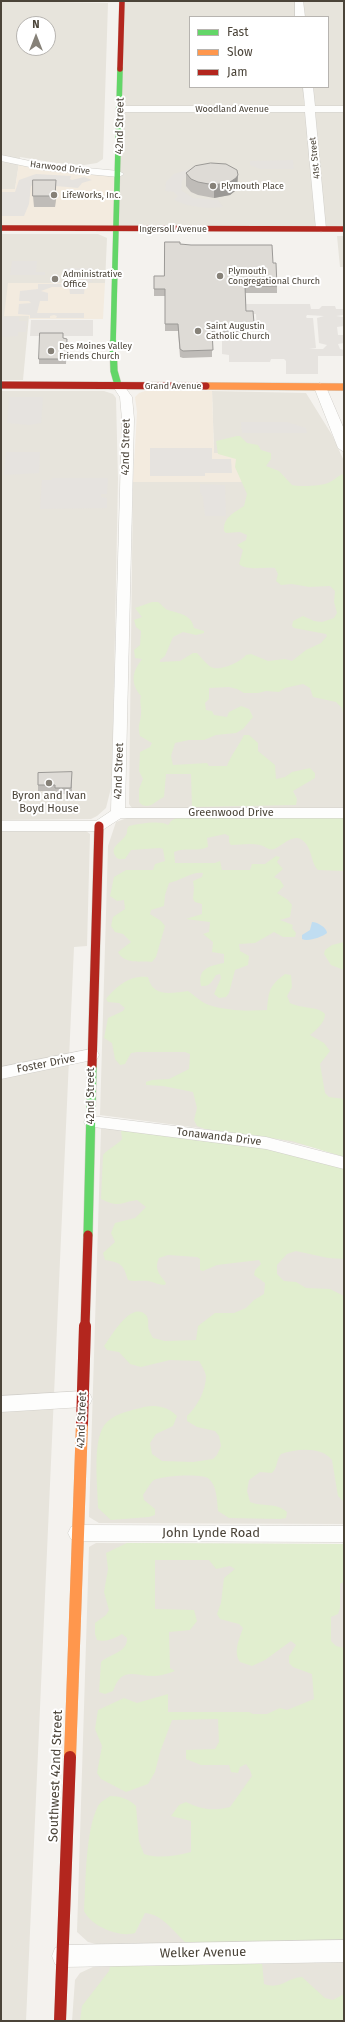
<!DOCTYPE html>
<style>
body{margin:0}
#map{position:relative;width:345px;height:2022px;overflow:hidden;background:#f4f2ee;font-family:"Fira Sans",sans-serif}
canvas{display:block}
.frame{position:absolute;inset:0;border:2px solid #4b4439;pointer-events:none}
.legend{position:absolute;left:189px;top:16px;width:140px;height:72px;box-sizing:border-box;background:#fff;border:1px solid #b7b4b0;margin:0;padding:5px 7px;list-style:none;font-size:12px;color:#4b4439}
.legend li{display:flex;align-items:center;gap:8px;height:20px}
.legend b{width:20px;border:1px solid #b7b4b0}
.north{position:absolute;left:16px;top:16px;width:40px;height:40px;box-sizing:border-box;background:#fff;border:1px solid #b7b4b0;border-radius:50%;rotate:0deg;font-size:11px;font-weight:700;line-height:16px;text-align:center;color:#4b4439}
.north::after{content:'';display:block;margin:auto;width:14px;height:18px;background:#868178;clip-path:polygon(50% 0,100% 100%,50% 72%,0 100%)}
</style>
<div id="map">
<canvas width="345" height="2022"></canvas>
<div class="frame"></div>
<ul class="legend">
<li><b style="height:5px;background:#63d668"></b>Fast</li>
<li><b style="height:5px;background:#ff974d"></b>Slow</li>
<li><b style="height:5px;background:#b3261e"></b>Jam</li>
</ul>
<div class="north">N</div>
</div>
<script>
const c = document.querySelector('canvas').getContext('2d');
c.lineJoin = 'round';
function paint(path, color) { c.fillStyle = color; c.fill(path, 'evenodd'); }
function strokePath(path, color, width, dash) { c.strokeStyle = color; c.lineWidth = width; c.lineCap = dash ? 'butt' : 'round'; c.setLineDash(dash || []); c.stroke(path); }
function write(font, color, halo, rows, align = 'center') {
  c.font = font + ' "Fira Sans",sans-serif'; c.lineWidth = 4; c.setLineDash([]); c.textBaseline = 'middle'; c.strokeStyle = halo; c.fillStyle = color; for (const [text, x, y, turn = 0] of rows) {
    c.save(); c.translate(x, y); c.rotate((+turn || 0) * Math.PI / 180); c.textAlign = isNaN(turn) ? turn : align; if (halo) c.strokeText(text, 0, 0); c.fillText(text, 0, 0); c.restore();
  }
}
const residential = new Path2D(`
 M 1,1 L 108,3 L 103,159 L 97,163 L 84,165 L 57,163 L 20,157 L 15,189 L 1,189 ZM 24,24 L 48,24 L 48,48 L 24,48 Z
 M 122,1 L 344,1 L 344,229 L 116,228 ZM 190,17 L 328,17 L 328,87 L 190,87 Z
 M 1,234 L 98,234 L 107,238 L 105,283 L 8,283 L 29,316 L 23,380 L 1,380 Z
 M 337,236 L 344,236 L 344,267 L 340,267 Z
 M 1,391 L 104,391 L 113,394 L 116,398 L 118,479 L 112,784 L 106,808 L 97,816 L 91,819 L 1,820 Z
 M 212,391 L 306,393 L 332,435 L 344,461 L 344,808 L 132,808 L 129,804 L 133,482 L 242,482 L 214,453 Z
 M 127,818 L 344,818 L 344,1157 L 316,1148 L 268,1137 L 100,1115 L 108,846 L 116,822 Z
 M 1,831 L 86,831 L 90,834 L 87,946 L 74,947 L 26,2021 L 1,2021 Z
 M 101,1129 L 117,1129 L 344,1168 L 344,1524 L 99,1523 L 89,1517 Z
 M 96,1543 L 344,1544 L 344,1940 L 96,1944 L 88,1942 L 77,1932 L 89,1547 Z
 M 344,1962 L 344,2021 L 72,2021 L 75,1980 L 80,1973 L 95,1966 Z`);
const commercial = new Path2D(`
 M 19,162 L 119,174 L 116,228 L 1,228 L 1,189 L 15,189 Z
 M 8,283 L 105,283 L 103,319 L 29,319 L 29,316 L 4,316 Z
 M 145,391 L 212,391 L 214,453 L 241,453 L 242,482 L 133,482 L 137,412 L 135,397 L 139,393 Z`);
const green = new Path2D(`
 M 237,436 L 240,436 L 247,443 L 258,445 L 261,450 L 271,453 L 271,459 L 266,466 L 279,471 L 292,485 C 299,487 324,486 330,482 C 336,479 338,475 344,474 L 344,718 L 342,708 L 336,702 L 313,697 L 310,688 L 303,684 L 285,688 L 279,692 L 266,691 L 258,693 L 244,693 L 237,689 L 229,687 L 209,688 L 209,699 L 205,703 L 206,710 L 212,711 L 214,715 L 227,717 L 229,712 L 241,706 L 249,709 L 253,717 L 243,729 L 236,733 L 216,735 L 204,740 L 189,740 L 175,743 L 171,756 L 173,765 L 207,763 L 209,766 L 227,766 C 231,755 238,747 244,735 L 249,735 L 258,743 L 258,751 L 275,765 L 276,779 L 285,777 L 292,772 L 310,768 L 315,773 L 315,778 L 293,791 L 297,799 L 296,805 L 192,807 L 191,774 L 166,774 L 164,797 C 155,801 148,812 139,802 L 139,789 L 143,779 L 139,771 L 140,752 L 150,747 L 152,743 L 140,736 C 137,723 141,723 141,713 C 142,707 139,703 141,696 C 130,683 132,672 142,659 L 135,658 L 134,650 L 140,645 L 141,631 L 136,627 L 134,620 L 142,617 L 135,608 L 152,602 L 158,602 C 162,604 164,609 168,610 C 180,614 191,614 194,628 L 204,631 L 204,633 L 196,635 L 183,632 L 173,637 L 165,656 L 160,660 L 160,662 L 180,661 L 193,653 L 197,653 C 201,657 206,664 211,667 C 219,672 241,662 246,655 L 251,654 L 268,661 L 285,659 L 292,661 L 306,650 L 321,643 L 327,636 L 326,634 L 294,628 L 292,626 L 293,621 L 303,616 L 314,621 L 322,622 L 334,618 L 337,613 L 334,602 L 335,591 L 330,586 L 309,587 L 292,584 L 281,585 L 276,581 L 278,574 L 275,568 C 264,567 247,571 239,564 L 243,550 L 237,545 L 246,540 L 247,535 L 240,532 L 226,533 L 224,531 C 223,517 234,513 244,506 L 247,494 L 235,467 L 236,459 L 218,454 L 216,441 Z
 M 176,818 L 344,818 L 344,871 L 318,870 C 310,862 313,848 302,840 C 293,833 282,846 274,849 C 269,851 265,846 260,845 C 250,843 240,845 231,845 L 229,842 L 229,836 L 225,834 L 207,838 L 208,847 C 197,852 185,847 174,852 L 175,863 L 215,863 L 220,861 L 222,870 L 250,870 L 252,864 L 265,864 L 276,856 L 280,857 L 277,862 L 283,869 L 274,877 L 280,880 L 284,886 L 277,893 L 288,900 L 292,905 L 290,917 L 280,920 L 293,925 L 292,928 L 296,933 L 295,937 L 283,937 L 274,932 L 255,943 L 239,944 L 240,951 L 249,956 L 248,965 L 235,970 L 229,993 L 226,997 L 219,998 L 214,994 L 221,978 L 220,974 L 216,975 C 212,981 210,987 201,986 C 197,968 210,966 224,963 L 224,954 L 212,952 L 213,942 L 203,934 L 209,932 L 210,922 L 186,919 L 202,914 L 202,904 L 195,902 L 193,899 L 194,888 L 193,881 L 202,877 L 203,873 C 193,871 179,881 169,883 L 165,895 L 164,906 L 151,910 L 150,914 L 161,921 L 165,926 L 156,957 L 152,962 C 141,961 123,964 118,952 L 131,942 L 123,934 L 115,932 L 111,926 L 113,917 L 125,909 L 124,900 L 117,901 L 110,896 L 114,877 L 126,870 L 153,870 L 155,864 L 165,861 L 163,849 L 160,848 L 131,850 L 125,859 C 121,859 118,860 116,857 C 108,847 122,842 126,835 C 128,832 126,829 129,826 C 138,824 160,820 168,825 L 171,821 Z
 M 344,942 L 344,970 L 331,965 L 324,954 L 325,950 L 332,945 Z
 M 285,974 L 291,975 L 292,987 L 287,996 L 290,1003 C 302,1009 318,1006 325,1014 C 325,1023 316,1030 310,1035 L 324,1043 L 330,1051 L 320,1064 L 325,1093 L 329,1097 L 344,1099 L 344,1157 L 292,1141 L 205,1129 L 197,1126 L 194,1120 L 197,1108 L 193,1092 L 163,1086 L 146,1085 L 146,1082 L 152,1080 L 169,1079 L 189,1069 L 190,1054 L 185,1052 L 137,1052 L 131,1053 L 125,1064 L 120,1065 L 115,1059 L 112,1043 L 104,1038 L 108,1018 L 123,1011 L 125,1008 L 119,1003 L 108,1002 L 106,999 C 117,986 129,975 148,977 C 153,998 171,993 188,991 C 194,995 202,1003 209,1005 C 227,1011 248,1011 267,1010 C 269,990 269,986 285,974 Z
 M 124,1130 L 265,1148 L 344,1168 L 344,1259 L 328,1258 L 296,1251 L 287,1254 L 277,1265 L 277,1274 L 284,1281 L 296,1282 L 306,1288 L 330,1289 L 344,1296 L 344,1502 L 338,1496 L 332,1460 C 321,1446 296,1449 281,1454 C 276,1460 278,1467 272,1473 L 260,1472 L 249,1480 L 247,1491 L 250,1502 C 262,1507 276,1502 287,1512 L 286,1518 L 280,1519 L 229,1518 L 218,1511 C 217,1501 217,1486 209,1479 C 203,1473 162,1476 154,1480 C 150,1483 146,1491 143,1495 L 144,1500 L 155,1509 L 155,1515 L 149,1517 L 111,1520 L 98,1508 C 98,1488 91,1436 107,1422 C 116,1413 133,1410 144,1407 C 156,1404 169,1407 177,1416 L 173,1426 L 156,1434 L 150,1443 L 152,1454 L 162,1461 L 193,1462 L 213,1459 L 217,1455 L 221,1446 L 219,1436 L 215,1431 L 197,1427 L 187,1421 L 187,1416 C 197,1407 206,1390 206,1376 C 205,1371 202,1366 199,1361 L 170,1360 L 141,1367 L 130,1364 L 119,1352 L 107,1350 L 104,1346 C 111,1337 131,1300 146,1315 C 150,1320 147,1326 149,1330 C 150,1333 152,1336 153,1338 L 165,1341 L 196,1340 L 198,1326 L 215,1313 L 234,1313 L 246,1308 L 254,1300 L 264,1294 L 265,1283 L 254,1275 L 255,1270 L 261,1264 L 259,1260 L 217,1265 L 203,1271 L 200,1270 L 200,1259 L 197,1257 L 168,1255 L 159,1258 C 154,1269 159,1274 166,1283 L 165,1285 C 159,1285 154,1282 148,1281 C 141,1280 135,1282 128,1280 C 123,1264 122,1263 105,1260 L 103,1253 L 115,1242 L 111,1233 L 115,1223 L 135,1218 L 146,1207 L 137,1200 C 118,1203 120,1208 101,1199 L 103,1155 C 109,1148 116,1146 122,1139 L 121,1131 Z
 M 127,1543 L 344,1544 L 344,1582 L 340,1584 L 340,1608 L 338,1614 L 331,1617 L 331,1641 L 336,1646 L 344,1648 L 344,1940 L 186,1943 C 174,1932 162,1914 145,1913 L 135,1933 C 119,1938 91,1926 84,1911 C 86,1882 85,1832 98,1806 C 100,1802 106,1799 110,1796 C 120,1796 129,1799 136,1806 L 139,1841 L 144,1854 C 158,1859 176,1856 191,1852 L 191,1821 L 171,1816 L 179,1805 L 186,1802 C 202,1810 213,1811 230,1807 L 252,1776 L 250,1770 L 246,1764 L 240,1767 L 238,1773 L 231,1772 L 229,1765 L 201,1765 L 186,1759 L 186,1750 L 215,1749 L 219,1742 L 218,1719 L 172,1720 L 160,1752 L 155,1772 L 148,1784 L 126,1792 L 101,1779 L 97,1773 L 102,1746 L 95,1729 L 98,1710 L 124,1698 L 137,1703 L 168,1694 L 168,1712 L 249,1712 L 253,1714 L 267,1714 L 280,1708 L 287,1710 L 314,1699 L 312,1674 L 293,1667 L 289,1663 L 289,1656 L 296,1645 L 291,1641 L 265,1660 L 252,1666 L 240,1662 C 233,1652 239,1640 243,1628 L 239,1624 L 220,1619 L 217,1614 L 221,1603 L 224,1578 L 235,1569 L 230,1566 L 216,1569 L 209,1560 L 155,1560 L 155,1609 L 194,1610 L 197,1621 L 190,1630 L 169,1632 L 170,1668 L 175,1671 C 169,1673 161,1676 154,1676 C 133,1676 122,1666 113,1691 L 105,1694 L 99,1692 L 101,1662 C 110,1654 128,1652 127,1638 L 122,1634 C 113,1639 107,1642 97,1640 L 95,1634 L 95,1623 L 106,1615 L 109,1610 L 104,1592 L 108,1569 L 106,1553 Z
 M 262,1963 L 264,1984 C 281,1990 286,1978 302,1977 L 325,1998 L 333,2000 L 344,1994 L 344,2021 L 80,2021 L 82,2006 L 109,1971 L 110,1966 Z`);
const parking = new Path2D(`
 M 293,160 L 294,169 L 260,169 L 250,165 L 250,161 Z
 M 196,167 L 182,181 L 181,190 L 193,198 L 218,200 L 223,207 L 206,208 L 187,205 L 174,200 L 178,196 L 174,192 L 165,191 L 166,182 L 174,174 Z
 M 36,174 L 71,176 L 70,179 L 72,180 L 84,177 L 92,180 L 82,183 L 78,188 L 34,184 L 31,186 L 29,204 L 24,216 L 1,216 L 1,192 L 15,192 L 19,180 Z
 M 12,261 L 37,261 L 36,272 L 45,272 L 45,275 L 10,275 Z
 M 66,268 L 93,268 L 92,282 L 65,282 Z
 M 38,284 L 85,284 L 84,294 L 70,294 L 69,287 L 52,287 L 41,291 L 48,293 L 48,301 L 40,301 L 37,313 L 84,313 L 84,318 L 56,318 L 57,316 L 54,315 L 50,316 L 50,318 L 30,318 L 30,315 L 18,314 L 19,304 L 31,303 L 29,301 L 19,301 L 20,291 L 38,289 Z
 M 246,304 L 310,304 L 311,309 L 319,309 L 322,306 L 335,306 L 336,309 L 344,309 L 344,315 L 336,316 L 343,317 L 344,326 L 337,327 L 338,335 L 344,335 L 344,343 L 338,344 L 340,349 L 344,350 L 344,356 L 318,356 L 318,374 L 286,374 L 286,361 L 284,359 L 271,359 L 270,362 L 229,362 L 229,355 L 222,354 L 222,339 L 266,338 L 264,332 L 257,331 L 256,314 L 247,314 ZM 307,315 L 324,316 L 317,318 L 319,343 L 327,345 L 323,349 L 309,349 L 316,348 L 313,318 L 307,318 L 306,317 Z
 M 1,317 L 19,317 L 19,321 L 27,321 L 26,332 L 18,332 L 18,336 L 1,337 Z
 M 31,320 L 93,320 L 93,336 L 30,336 Z
 M 9,397 L 43,397 L 41,423 L 30,425 L 7,423 Z
 M 241,422 L 287,422 L 306,428 L 307,433 L 242,433 Z
 M 150,448 L 212,448 L 212,459 L 231,459 L 232,473 L 205,473 L 205,476 L 150,476 Z
 M 6,452 L 40,452 L 39,473 L 4,475 Z
 M 52,478 L 108,478 L 107,494 L 101,494 L 101,497 L 107,498 L 107,508 L 40,509 L 42,480 L 52,480 Z
 M 200,484 L 225,485 L 226,516 L 205,516 L 203,497 L 200,492 Z`);
const water = new Path2D(`
 M 312,922 C 318,922 327,928 327,933 C 322,937 308,942 302,939 L 302,935 L 310,930 Z`);
const street = new Path2D(`
 M 295,1 L 303,1 L 305,17 L 295,17 Z
 M 303,87 L 313,87 L 315,106 L 344,106 L 344,112 L 315,112 L 326,229 L 321,232 L 316,229 L 305,112 L 120,112 L 115,109 L 120,106 L 305,106 Z
 M 1,155 L 44,164 L 119,171 L 124,174 L 119,177 L 44,170 L 1,161 Z
 M 118,382 L 122,383 L 132,397 L 134,419 L 125,808 L 344,808 L 344,818 L 121,818 L 104,829 L 99,831 L 1,831 L 1,821 L 96,821 L 111,811 L 122,419 L 120,397 L 112,385 Z
 M 320,383 L 326,387 L 344,429 L 344,452 L 338,448 L 314,387 Z
 M 91,1049 L 97,1051 L 99,1055 L 97,1059 L 1,1079 L 1,1067 Z
 M 92,1116 L 266,1137 L 344,1157 L 344,1169 L 266,1149 L 86,1126 L 84,1122 L 86,1118 Z
 M 83,1391 L 90,1394 L 92,1399 L 90,1404 L 83,1407 L 1,1412 L 1,1396 Z
 M 78,1525 L 344,1526 L 344,1542 L 78,1541 L 71,1539 L 68,1533 L 71,1527 Z
 M 344,1940 L 344,1962 L 63,1967 L 55,1964 L 52,1956 L 55,1948 L 63,1945 Z`);
const fastFar2 = new Path2D(`
 M 113,344 L 120,69`);
const fastFar1 = new Path2D(`
 M 113,343 L 114,371 L 118,385`);
const fast = new Path2D(`
 M 88,1235 L 92,1066`);
const slowFar1 = new Path2D(`
 M 206,386 L 344,387`);
const slow = new Path2D(`
 M 70,1757 L 82,1423`);
const jamFar3 = new Path2D(`
 M 120,69 L 122,1
 M 1,228 L 344,229`);
const jamFar2 = new Path2D(`
 M 1,385 L 206,386`);
const jamFar1 = new Path2D(`
 M 92,1066 L 99,826
 M 85,1327 L 88,1235`);
const jam = new Path2D(`
 M 82,1423 L 85,1326
 M 60,2021 L 70,1757`);
const wall = new Path2D(`
 M 186,173 L 238,175 L 237,188 L 235,191 L 230,195 L 214,198 L 198,195 L 191,192 L 186,186 Z
 M 56,191 L 55,207 L 34,207 L 33,196 Z
 M 180,244 L 273,263 L 277,286 L 277,293 L 245,293 L 246,311 L 254,323 L 253,330 L 245,330 L 245,337 L 212,337 L 212,357 L 183,358 L 180,357 L 178,331 L 165,331 L 165,296 L 154,296 L 154,276 L 164,276 Z
 M 63,333 L 63,338 L 67,344 L 66,364 L 39,364 L 39,359 Z
 M 72,772 L 72,794 L 56,794 L 56,791 L 38,791 L 38,785 Z`);
const shadedWall = new Path2D(`
 M 238,175 L 237,188 L 235,191 L 230,195 L 214,198 L 214,185 Z
 M 56,180 L 56,191 L 55,207 L 55,196 Z`);
const building = new Path2D(`
 M 211,163 L 226,164 L 237,170 L 238,175 L 236,178 L 230,182 L 214,185 L 198,182 L 191,179 L 186,173 L 195,166 Z
 M 33,180 L 56,180 L 55,196 L 33,196 Z
 M 165,242 L 180,242 L 180,244 L 191,245 L 272,245 L 273,263 L 276,263 L 277,286 L 245,286 L 246,311 L 253,311 L 254,323 L 245,323 L 245,330 L 212,330 L 213,350 L 183,351 L 180,349 L 178,324 L 165,324 L 165,289 L 154,289 L 154,276 L 164,276 Z
 M 40,333 L 63,333 L 63,338 L 67,339 L 66,359 L 39,359 Z
 M 72,772 L 71,788 L 55,788 L 55,785 L 38,785 L 38,773 Z`);
const markers = [
 [213,186,4,"#868178"],
 [54,195,4,"#868178"],
 [220,276,4,"#868178"],
 [55,279,4,"#868178"],
 [198,331,4,"#868178"],
 [51,351,4,"#868178"],
 [49,783,4,"#868178"]
];
const farStreetnames = [
 ["Woodland Avenue",232,109],
 ["41st Street",315,158,-96],
 ["Harwood Drive",60,168,7],
 ["Ingersoll Avenue",173,229],
 ["Grand Avenue",173,386]
];
const farPoinames = [
 ["Plymouth Place",221,186],
 ["LifeWorks, Inc.",62,195],
 ["Plymouth",228,271],
 ["Congregational Church",228,281],
 ["Administrative",63,274],
 ["Office",63,284],
 ["Saint Augustin",206,326],
 ["Catholic Church",206,336],
 ["Des Moines Valley",59,346],
 ["Friends Church",59,356]
];
const streetNames = [
 ["42nd Street",120,126,-89],
 ["42nd Street",126,447,-89],
 ["42nd Street",119,771,-88],
 ["Greenwood Drive",231,813],
 ["Foster Drive",46,1064,-11],
 ["42nd Street",91,1096,-90],
 ["Tonawanda Drive",219,1137,7],
 ["42nd Street",82,1420,-88]
];
const poiNames = [
 ["Byron and Ivan",49,796],
 ["Boyd House",49,809]
];
const nearStreetnames = [
 ["John Lynde Road",211,1533],
 ["Southwest 42nd Street",56,1776,-88],
 ["Welker Avenue",203,1953,-1]
];
paint(residential, '#e7e4dc');
paint(commercial, '#f3ebdf');
paint(green, '#e1eecf');
paint(parking, '#e6e3df');
paint(water, '#c0ddf1');
strokePath(street, '#d2d0cb', 1);
strokePath(fastFar2, '#d3cfc5', 6);
strokePath(fastFar1, '#d3cfc5', 8);
strokePath(fast, '#d3cfc5', 10);
strokePath(slowFar1, '#d3cfc5', 8);
strokePath(slow, '#d3cfc5', 12);
strokePath(jamFar3, '#d3cfc5', 6);
strokePath(jamFar2, '#d3cfc5', 8);
strokePath(jamFar1, '#d3cfc5', 10);
strokePath(jam, '#d3cfc5', 12);
paint(street, '#fdfdfc');
strokePath(fastFar2, '#63d668', 5.5);
strokePath(fastFar1, '#63d668', 7);
strokePath(fast, '#63d668', 9);
strokePath(slowFar1, '#ff974d', 7);
strokePath(slow, '#ff974d', 12);
strokePath(jamFar3, '#b3261e', 5.5);
strokePath(jamFar2, '#b3261e', 7);
strokePath(jamFar1, '#b3261e', 9);
strokePath(jam, '#b3261e', 12);
paint(wall, '#bfbcb8');
paint(shadedWall, '#9b9996');
paint(building, '#dedbd6');
strokePath(building, '#9b9996', 1);
for (const [x, y, r, color] of markers) { const dot = new Path2D(); dot.arc(x, y, r, 0, 2 * Math.PI); c.fillStyle = color; c.fill(dot); strokePath(dot, '#fff', 1.5); }
write('9px', '#4b4439', '#fff', farStreetnames);
write('9px', '#4b4439', '#fff', farPoinames, 'left');
write('11px', '#4b4439', '#fff', streetNames);
write('11px', '#4b4439', '#fff', poiNames);
write('13px', '#4b4439', '#fff', nearStreetnames);
</script>
